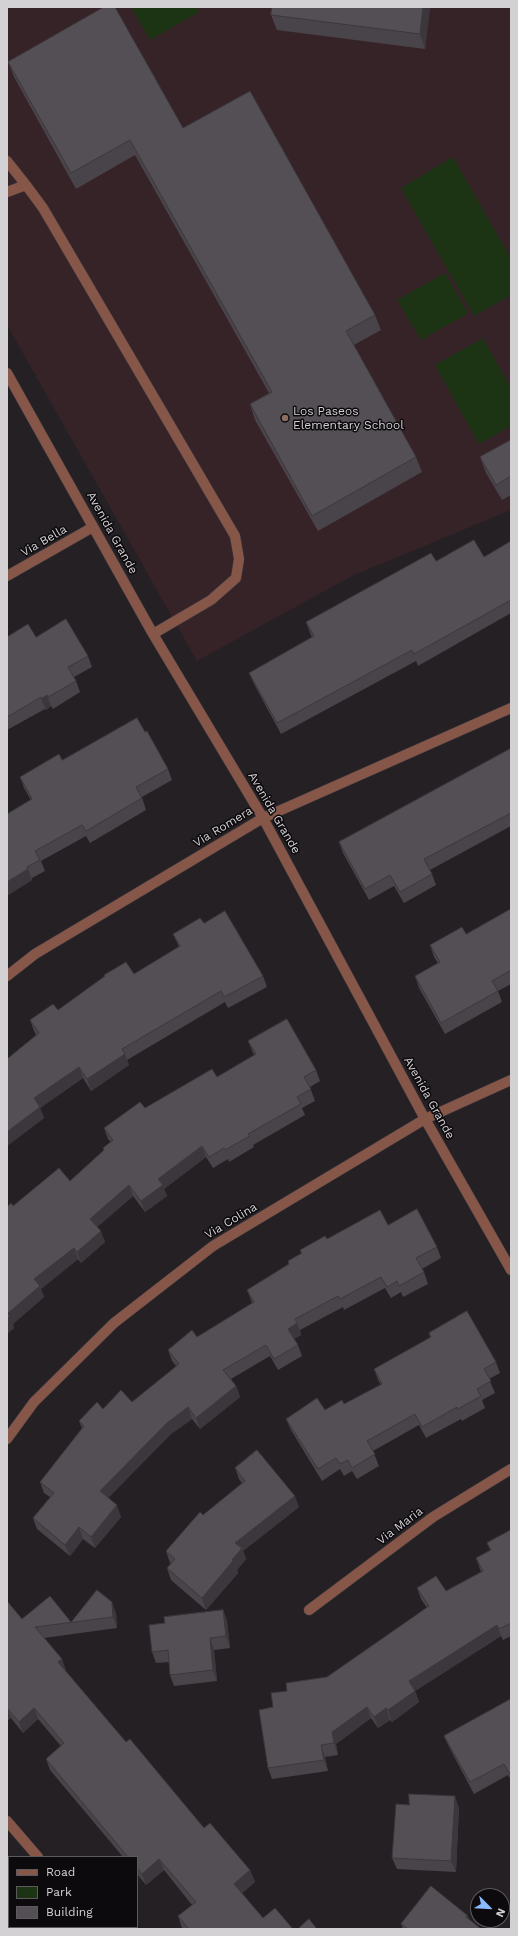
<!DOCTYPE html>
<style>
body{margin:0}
#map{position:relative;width:518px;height:1936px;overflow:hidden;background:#252024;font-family:"Work Sans",sans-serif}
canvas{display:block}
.frame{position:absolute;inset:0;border:8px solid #d4d1d4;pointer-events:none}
.legend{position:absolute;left:8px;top:1856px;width:130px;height:72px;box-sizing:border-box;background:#0c0a0c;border:1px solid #5c5a5c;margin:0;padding:5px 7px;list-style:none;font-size:12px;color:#d4d1d4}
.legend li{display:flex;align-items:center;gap:8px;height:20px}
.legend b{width:20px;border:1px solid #5c5a5c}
.north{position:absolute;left:470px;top:1888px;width:40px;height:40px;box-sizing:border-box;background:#0c0a0c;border:1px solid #5c5a5c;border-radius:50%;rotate:114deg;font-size:11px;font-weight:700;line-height:16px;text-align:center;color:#d4d1d4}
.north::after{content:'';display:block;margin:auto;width:14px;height:18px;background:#88bafc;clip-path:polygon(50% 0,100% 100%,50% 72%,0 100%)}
</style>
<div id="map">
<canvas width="518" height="1936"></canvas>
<div class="frame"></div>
<ul class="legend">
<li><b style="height:5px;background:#865649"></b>Road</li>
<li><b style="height:11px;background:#1c3413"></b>Park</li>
<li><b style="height:11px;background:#544f55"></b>Building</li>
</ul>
<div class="north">N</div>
</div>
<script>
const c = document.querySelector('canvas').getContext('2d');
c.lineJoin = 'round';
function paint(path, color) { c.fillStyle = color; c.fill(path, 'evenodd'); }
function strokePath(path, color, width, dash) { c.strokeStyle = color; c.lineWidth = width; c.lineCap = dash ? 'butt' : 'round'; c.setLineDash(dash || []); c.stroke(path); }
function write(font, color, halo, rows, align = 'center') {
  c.font = font + ' "Work Sans",sans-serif'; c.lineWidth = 3; c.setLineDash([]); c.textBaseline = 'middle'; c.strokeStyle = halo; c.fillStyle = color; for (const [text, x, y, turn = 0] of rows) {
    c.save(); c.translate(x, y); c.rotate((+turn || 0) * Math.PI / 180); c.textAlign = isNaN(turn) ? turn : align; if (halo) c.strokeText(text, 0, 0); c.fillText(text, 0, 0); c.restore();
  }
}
const education = new Path2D(`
 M 7,7 L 511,7 L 511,510 L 352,576 L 197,661 L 7,325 Z`);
const green = new Path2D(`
 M 131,7 L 196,7 L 199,12 L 150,40 Z
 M 453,157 L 511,259 L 511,295 L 474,316 L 401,188 Z
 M 445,273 L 468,313 L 421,340 L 397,300 Z
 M 483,338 L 511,388 L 511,426 L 479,444 L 435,365 Z`);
const minor = new Path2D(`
 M 7,161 L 26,185
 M 7,192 L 26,185 L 43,208 L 235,536 L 239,559 L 236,578 L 211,600 L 153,634
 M 7,373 L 153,634 L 263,818 L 425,1119 L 511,1270
 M 7,576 L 93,527
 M 7,976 L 35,954 L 263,818 L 511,708
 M 7,1439 L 34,1402 L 114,1323 L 213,1246 L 425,1119 L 511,1080
 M 309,1610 L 433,1517 L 511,1469
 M 7,1821 L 38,1857
 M 97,1927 L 98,1929`);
const wall = new Path2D(`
 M 272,7 L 430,7 L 425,49 L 277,30 L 271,15 Z
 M 8,62 L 183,128 L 375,315 L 381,330 L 354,345 L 416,457 L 422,472 L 318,531 L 255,420 L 250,404 L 269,393 L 135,155 L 76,189 L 14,77 Z
 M 511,440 L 511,495 L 502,500 L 486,473 L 480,457 Z
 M 511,541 L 511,613 L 418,666 L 416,661 L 281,734 L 254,684 L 249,673 L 312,637 L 310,633 L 306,622 L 436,561 L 484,557 Z
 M 7,637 L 36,637 L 88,656 L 92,667 L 74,677 L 76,681 L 80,692 L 53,709 L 51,706 L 46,710 L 45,709 L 7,730 Z
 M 145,732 L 168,769 L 172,780 L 142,797 L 146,810 L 90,843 L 86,836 L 41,861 L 45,871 L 32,878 L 32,880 L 8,895 L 7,894 L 7,814 L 31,800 L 24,788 L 20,777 L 62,760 Z
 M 511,751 L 511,826 L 430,870 L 432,874 L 436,885 L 404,903 L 394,886 L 369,900 L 343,853 L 339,842 Z
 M 511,909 L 511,984 L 498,991 L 502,1002 L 445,1034 L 419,988 L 415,976 L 438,963 L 434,957 L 430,945 L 466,934 Z
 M 204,923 L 263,976 L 267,987 L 228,1008 L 225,1002 L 127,1060 L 129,1065 L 91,1091 L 83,1078 L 40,1108 L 44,1118 L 7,1146 L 7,1059 L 36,1035 L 34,1031 L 30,1020 L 58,1010 L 134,974 L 179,947 L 173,934 Z
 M 248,1041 L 316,1070 L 320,1081 L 310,1087 L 315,1101 L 302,1108 L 305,1115 L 253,1145 L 254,1147 L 229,1162 L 228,1159 L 213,1168 L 206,1157 L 164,1189 L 167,1196 L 145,1212 L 133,1196 L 97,1227 L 105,1242 L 81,1263 L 78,1259 L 41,1289 L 44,1297 L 13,1324 L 14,1328 L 7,1334 L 13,1206 L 70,1181 L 104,1151 L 103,1148 L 111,1142 L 108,1139 L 104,1128 L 145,1108 L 217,1077 L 254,1055 Z
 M 388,1225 L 437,1247 L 441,1258 L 422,1269 L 424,1272 L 428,1284 L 403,1297 L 401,1292 L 391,1298 L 385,1288 L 344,1310 L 343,1307 L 300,1330 L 301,1335 L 294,1339 L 298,1345 L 302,1356 L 278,1370 L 270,1356 L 231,1379 L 236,1386 L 240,1397 L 200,1429 L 192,1419 L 171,1434 L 108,1498 L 121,1517 L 95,1548 L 83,1539 L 70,1556 L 37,1529 L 33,1518 L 50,1497 L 44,1493 L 40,1482 L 82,1428 L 79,1421 L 103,1409 L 132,1402 L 176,1366 L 172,1361 L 168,1350 L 197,1337 L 252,1303 L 247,1290 L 289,1264 L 288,1261 L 301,1254 L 300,1250 L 327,1239 Z
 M 429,1333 L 496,1362 L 500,1373 L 489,1379 L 495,1393 L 482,1400 L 485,1408 L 462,1421 L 461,1419 L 426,1438 L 419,1425 L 373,1451 L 379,1466 L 357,1479 L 352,1471 L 344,1476 L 340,1469 L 322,1481 L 291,1430 L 286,1419 L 325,1410 L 344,1404 L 381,1385 L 378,1380 L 374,1369 L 430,1338 Z
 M 235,1468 L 299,1507 L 243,1551 L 246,1559 L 237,1570 L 238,1573 L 206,1610 L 171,1580 L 167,1568 L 171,1563 L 170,1563 L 166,1551 L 203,1515 L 242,1483 L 239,1479 Z
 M 511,1530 L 511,1636 L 503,1640 L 501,1636 L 415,1691 L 419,1702 L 392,1722 L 390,1720 L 378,1728 L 371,1718 L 336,1744 L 338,1755 L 325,1757 L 328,1771 L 272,1779 L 268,1768 L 273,1707 L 287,1691 L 327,1677 L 427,1608 L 421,1599 L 417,1588 L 446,1591 L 481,1572 L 476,1558 L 490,1550 L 487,1543 Z
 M 7,1601 L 22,1619 L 71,1622 L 116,1613 L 117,1628 L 44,1638 L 62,1659 L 65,1670 L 126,1742 L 204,1828 L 250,1870 L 255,1882 L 242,1893 L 263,1918 L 293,1929 L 184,1929 L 182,1928 L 178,1916 L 192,1905 L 164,1870 L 146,1885 L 137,1874 L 137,1857 L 123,1857 L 50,1770 L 46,1759 L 61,1746 L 38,1719 L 23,1733 L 11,1718 L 8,1720 L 7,1719 Z
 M 223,1610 L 227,1621 L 230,1648 L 214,1650 L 217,1681 L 174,1686 L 170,1675 L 169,1662 L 156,1663 L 152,1652 L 165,1623 Z
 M 511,1699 L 511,1780 L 508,1775 L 474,1794 L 449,1747 L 444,1736 Z
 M 459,1808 L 456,1872 L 397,1869 L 392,1858 Z
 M 467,1915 L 469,1919 L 480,1929 L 403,1929 L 401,1924 Z`);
const shadedWall = new Path2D(`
 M 423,7 L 430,7 L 425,49 L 420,34 Z
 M 47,695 L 51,706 L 46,710 L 41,699 Z
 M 28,869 L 32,880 L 8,895 L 7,893 L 7,882 Z
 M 125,1054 L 129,1065 L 91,1091 L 87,1079 Z
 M 79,1067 L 83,1078 L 40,1108 L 44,1118 L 7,1146 L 7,1132 L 34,1098 Z
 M 202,1146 L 206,1157 L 164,1189 L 167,1196 L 145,1212 L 141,1201 L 158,1179 Z
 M 129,1185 L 133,1196 L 94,1230 L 90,1219 Z
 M 101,1231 L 105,1242 L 81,1263 L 77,1252 Z
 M 74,1248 L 78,1259 L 41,1289 L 44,1297 L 13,1324 L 14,1328 L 7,1334 L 7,1314 L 34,1279 Z
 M 297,1323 L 301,1335 L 293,1340 L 288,1329 Z
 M 236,1386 L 240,1397 L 200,1429 L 196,1418 Z
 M 188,1407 L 192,1419 L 171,1434 L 104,1502 L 100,1491 L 167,1423 Z
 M 295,1496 L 299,1507 L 243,1551 L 246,1559 L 237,1570 L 238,1573 L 206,1610 L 202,1598 L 232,1560 L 235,1543 Z
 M 117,1505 L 121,1517 L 95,1548 L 91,1537 Z
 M 79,1527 L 83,1539 L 70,1556 L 65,1545 Z
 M 112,1602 L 116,1613 L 117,1628 L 113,1617 Z
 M 223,1610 L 227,1621 L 230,1648 L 226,1636 Z
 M 497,1625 L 501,1636 L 415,1691 L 419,1702 L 392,1722 L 388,1710 L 409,1681 Z
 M 210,1638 L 214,1650 L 217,1681 L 213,1670 Z
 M 62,1659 L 66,1670 L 62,1673 L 58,1662 Z
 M 367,1707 L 371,1718 L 336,1744 L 338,1755 L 334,1743 L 332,1732 Z
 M 7,1708 L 11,1718 L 8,1720 L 7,1717 Z
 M 34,1708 L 38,1719 L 23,1733 L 19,1722 Z
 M 386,1708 L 390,1720 L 378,1728 L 374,1717 Z
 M 321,1745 L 325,1757 L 328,1771 L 324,1760 Z
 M 455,1796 L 459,1808 L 456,1872 L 451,1861 Z
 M 159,1859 L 164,1870 L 146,1885 L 142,1874 Z
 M 250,1870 L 255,1882 L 238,1895 L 234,1884 Z`);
const building = new Path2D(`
 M 104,7 L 115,7 L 183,128 L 250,91 L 375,315 L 346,331 L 416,457 L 312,516 L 250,404 L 272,392 L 130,140 L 71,173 L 8,62 Z
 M 272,7 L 423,7 L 420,34 L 271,15 Z
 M 511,440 L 511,476 L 496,485 L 480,457 Z
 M 474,540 L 484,557 L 511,541 L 511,600 L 414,654 L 412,650 L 277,723 L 249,673 L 314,636 L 306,622 L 431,553 L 436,561 Z
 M 66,619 L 88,656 L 68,667 L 76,681 L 48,697 L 47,695 L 41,699 L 41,697 L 7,717 L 7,637 L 28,624 L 36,637 Z
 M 137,718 L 145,732 L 147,731 L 168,769 L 136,787 L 142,798 L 86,831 L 82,825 L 35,851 L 40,860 L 27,867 L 28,869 L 7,882 L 7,814 L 32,799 L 20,777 L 59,754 L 62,760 Z
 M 510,749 L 511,751 L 511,813 L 424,859 L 432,874 L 400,892 L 390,875 L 365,889 L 339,842 Z
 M 511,909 L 511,970 L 492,981 L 498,991 L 441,1023 L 415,976 L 440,962 L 430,945 L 462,927 L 466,934 Z
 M 225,911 L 263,976 L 224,997 L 221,991 L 122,1049 L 125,1054 L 87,1079 L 79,1067 L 34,1098 L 40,1107 L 7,1132 L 7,1059 L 39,1033 L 30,1020 L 53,1004 L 58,1010 L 105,976 L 104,975 L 126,962 L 134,974 L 180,946 L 173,934 L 200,918 L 204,923 Z
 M 287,1019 L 316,1070 L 304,1077 L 311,1089 L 297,1097 L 301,1104 L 248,1134 L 250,1136 L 225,1150 L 224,1148 L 209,1157 L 202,1146 L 158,1179 L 163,1185 L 141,1201 L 129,1185 L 90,1219 L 101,1231 L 77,1252 L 74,1248 L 34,1279 L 40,1286 L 7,1314 L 10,1316 L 7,1319 L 7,1207 L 11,1203 L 13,1206 L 59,1168 L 70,1181 L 104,1150 L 103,1148 L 113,1140 L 104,1128 L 140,1102 L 145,1108 L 212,1069 L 217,1077 L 256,1054 L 248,1041 Z
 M 417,1209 L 437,1247 L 416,1258 L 424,1272 L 399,1286 L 397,1281 L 387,1287 L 381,1277 L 340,1299 L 338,1296 L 295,1319 L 297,1323 L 288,1329 L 298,1345 L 274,1359 L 266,1345 L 223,1370 L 236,1386 L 196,1418 L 188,1407 L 167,1423 L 100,1491 L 117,1505 L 91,1537 L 79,1527 L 65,1545 L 33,1518 L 54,1493 L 40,1482 L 84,1426 L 79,1421 L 97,1402 L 103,1409 L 121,1390 L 132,1402 L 179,1364 L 168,1350 L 192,1330 L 197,1337 L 254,1302 L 247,1290 L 289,1264 L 288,1261 L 302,1253 L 300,1250 L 325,1236 L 327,1239 L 380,1210 L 388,1225 Z
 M 467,1311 L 496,1362 L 484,1369 L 491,1381 L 477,1389 L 481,1396 L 458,1409 L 457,1407 L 422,1427 L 415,1414 L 367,1441 L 375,1454 L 352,1468 L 348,1460 L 340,1464 L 336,1458 L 318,1469 L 286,1419 L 317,1398 L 325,1410 L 342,1400 L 344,1404 L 382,1384 L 374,1369 L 431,1337 L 429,1333 Z
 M 257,1450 L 295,1496 L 235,1543 L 242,1548 L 232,1560 L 233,1561 L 202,1598 L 167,1568 L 175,1559 L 166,1551 L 200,1512 L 203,1515 L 245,1481 L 235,1468 Z
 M 511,1530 L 511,1623 L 499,1629 L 497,1625 L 409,1681 L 415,1691 L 388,1710 L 386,1708 L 374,1717 L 367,1707 L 332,1732 L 334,1743 L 321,1745 L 324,1760 L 268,1768 L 259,1710 L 273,1707 L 271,1693 L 287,1691 L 286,1683 L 327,1677 L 429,1606 L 417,1588 L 436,1576 L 446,1591 L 483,1571 L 476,1558 L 491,1550 L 487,1543 Z
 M 97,1590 L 112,1602 L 113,1617 L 35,1627 L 62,1659 L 58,1662 L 126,1742 L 130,1739 L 204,1828 L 210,1823 L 250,1870 L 234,1884 L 263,1918 L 275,1908 L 293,1929 L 189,1929 L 178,1916 L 196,1902 L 159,1859 L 142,1874 L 137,1868 L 137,1857 L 128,1857 L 46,1759 L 64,1743 L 34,1708 L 19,1722 L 7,1708 L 7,1601 L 22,1619 L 50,1596 L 71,1622 Z
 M 223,1610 L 226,1636 L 210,1638 L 213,1670 L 170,1675 L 168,1650 L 152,1652 L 149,1625 L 165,1623 L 164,1617 Z
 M 511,1699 L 511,1776 L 504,1764 L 470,1782 L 444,1736 Z
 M 409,1794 L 455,1796 L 451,1861 L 392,1858 L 396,1804 L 409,1805 Z
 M 431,1886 L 467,1915 L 466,1917 L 480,1928 L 479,1929 L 408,1929 L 401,1924 Z
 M 7,1914 L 9,1917 L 9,1927 L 16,1927 L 18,1929 L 7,1929 Z
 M 309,1919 L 317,1929 L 298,1929 Z`);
const markers = [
 [285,418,4,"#8d6e63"]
];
const poiNames = [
 ["Los Paseos",293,411],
 ["Elementary School",293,425]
];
const streetNames = [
 ["Avenida Grande",112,533,61],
 ["Via Bella",44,541,-30],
 ["Avenida Grande",274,813,60],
 ["Via Romera",223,827,-31],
 ["Avenida Grande",429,1098,61],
 ["Via Colina",231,1221,-31],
 ["Via Maria",400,1526,-37]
];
paint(education, '#362327');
paint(green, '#1c3413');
strokePath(minor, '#413c40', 11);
strokePath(minor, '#865649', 10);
paint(wall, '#484449');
paint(shadedWall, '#3b373c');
paint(building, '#544f55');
strokePath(building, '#3b373c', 1);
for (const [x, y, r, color] of markers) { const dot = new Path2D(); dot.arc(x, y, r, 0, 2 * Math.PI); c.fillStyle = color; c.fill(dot); strokePath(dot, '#0c0a0c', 1.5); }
write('12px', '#d4d1d4', '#0c0a0c', poiNames, 'left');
write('12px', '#d4d1d4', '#0c0a0c', streetNames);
</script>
